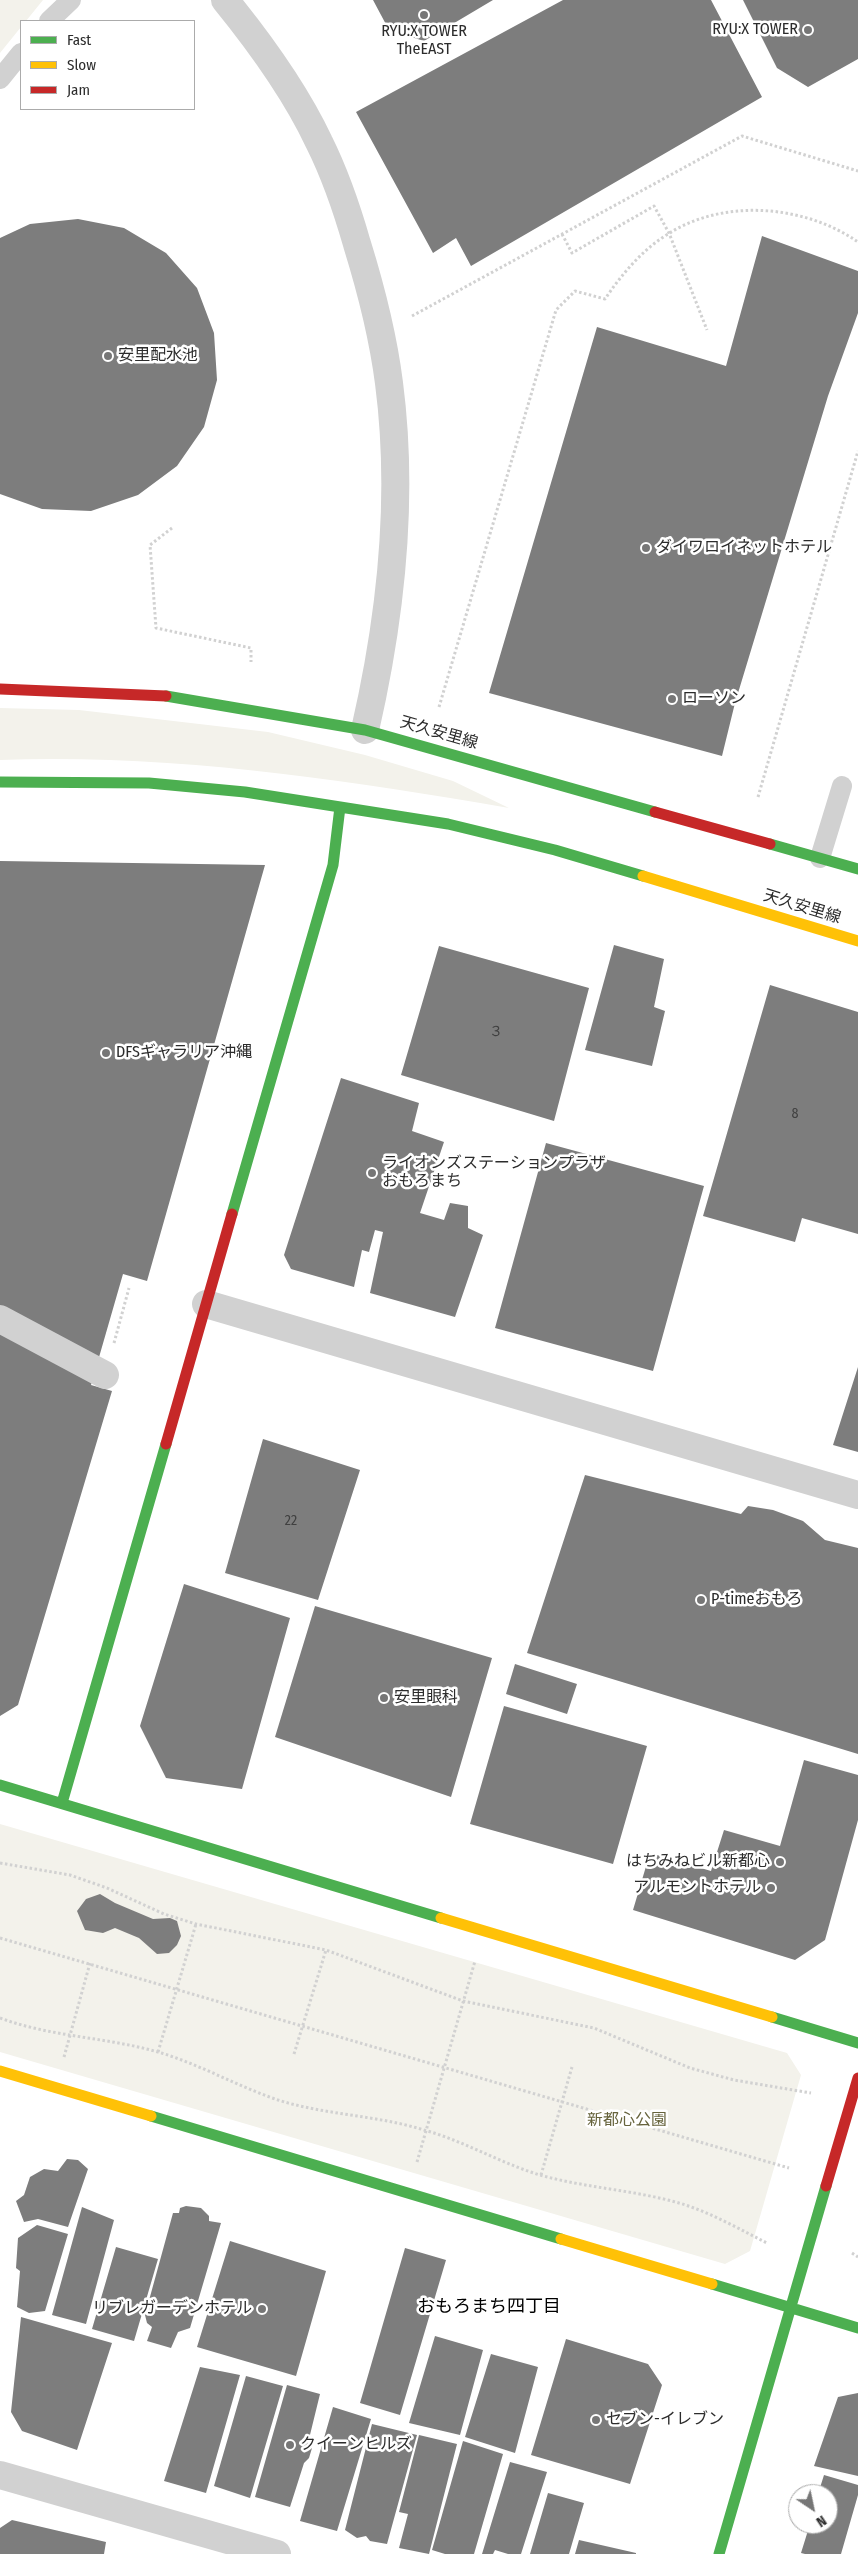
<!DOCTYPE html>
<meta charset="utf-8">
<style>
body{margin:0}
#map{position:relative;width:858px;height:2554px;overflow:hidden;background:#fff;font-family:"Fira Sans Condensed",sans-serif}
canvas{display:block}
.legend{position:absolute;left:20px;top:20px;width:175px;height:90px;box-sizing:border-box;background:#fff;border:1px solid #ababab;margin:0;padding:6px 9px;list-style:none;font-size:15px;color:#2c2c2c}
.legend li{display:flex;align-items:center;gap:10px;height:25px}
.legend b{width:25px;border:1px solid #ababab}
.north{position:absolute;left:788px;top:2484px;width:50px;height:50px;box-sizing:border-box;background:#fff;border:1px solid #ababab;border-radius:50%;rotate:146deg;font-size:14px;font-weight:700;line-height:20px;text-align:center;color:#2c2c2c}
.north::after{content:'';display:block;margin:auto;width:18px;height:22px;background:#767676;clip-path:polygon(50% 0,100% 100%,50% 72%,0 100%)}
</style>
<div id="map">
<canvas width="858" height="2554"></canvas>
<ul class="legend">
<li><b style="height:6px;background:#4caf50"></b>Fast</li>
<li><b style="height:6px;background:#ffc107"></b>Slow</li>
<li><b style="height:6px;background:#c62828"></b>Jam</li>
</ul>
<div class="north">N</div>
</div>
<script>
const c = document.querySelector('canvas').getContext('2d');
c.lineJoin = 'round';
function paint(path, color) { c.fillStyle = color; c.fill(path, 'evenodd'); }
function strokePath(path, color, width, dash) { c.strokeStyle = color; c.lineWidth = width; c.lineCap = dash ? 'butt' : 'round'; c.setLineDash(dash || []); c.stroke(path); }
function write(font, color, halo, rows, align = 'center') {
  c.font = font + ' "Fira Sans Condensed","Noto Sans JP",sans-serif'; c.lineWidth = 5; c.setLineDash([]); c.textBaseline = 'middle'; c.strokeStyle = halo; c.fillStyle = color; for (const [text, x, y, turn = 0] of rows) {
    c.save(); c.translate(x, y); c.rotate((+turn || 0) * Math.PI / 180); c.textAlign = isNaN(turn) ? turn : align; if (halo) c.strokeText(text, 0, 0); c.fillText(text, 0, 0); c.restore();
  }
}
const green = new Path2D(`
 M 0,0 L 43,0 L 26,21 L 21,21 L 21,27 L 0,53 Z
 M 0,708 L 79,710 L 268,732 L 365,755 L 453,781 L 509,808 C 339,779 173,754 0,760 Z
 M 0,1824 L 787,2053 L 801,2075 L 750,2251 L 725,2264 L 0,2052 Z`);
const building = new Path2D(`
 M 373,0 L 493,0 L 424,41 L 389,30 Z
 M 563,0 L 711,0 L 762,97 L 471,266 L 456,238 L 433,253 L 356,112 Z
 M 743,0 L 858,0 L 858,59 L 808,87 L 777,68 Z
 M 78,219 L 124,228 L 166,253 L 197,288 L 214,333 L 217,380 L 204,427 L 177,466 L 138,495 L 91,511 L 42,509 L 0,494 L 0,238 L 30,224 Z
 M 762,236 L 858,271 L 858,313 L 828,396 L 735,703 L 722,756 L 489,693 L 597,327 L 726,366 Z
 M 0,861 L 265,865 L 147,1281 L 123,1274 L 91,1385 L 112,1391 L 18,1705 L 0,1716 Z
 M 614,945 L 664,959 L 654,1007 L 665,1011 L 652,1066 L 585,1050 Z
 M 439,946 L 589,988 L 554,1121 L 401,1075 Z
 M 770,985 L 858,1012 L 858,1234 L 802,1218 L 795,1242 L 703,1216 Z
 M 341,1078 L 419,1103 L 412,1131 L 444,1142 L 420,1213 L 444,1220 L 450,1203 L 468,1206 L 468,1228 L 483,1235 L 455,1317 L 370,1293 L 383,1232 L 375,1230 L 369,1252 L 362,1250 L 354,1287 L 291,1269 L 284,1255 Z
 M 546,1143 L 704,1186 L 653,1371 L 495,1328 Z
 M 858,1367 L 858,1452 L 833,1445 Z
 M 263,1439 L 360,1470 L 318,1600 L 225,1573 Z
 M 585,1475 L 741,1514 L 748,1506 L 773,1510 L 803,1521 L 825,1540 L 858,1548 L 858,1754 L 527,1653 Z
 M 184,1584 L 290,1618 L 242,1789 L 166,1778 L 140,1726 Z
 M 315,1606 L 492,1658 L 451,1797 L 275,1737 Z
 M 515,1664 L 577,1684 L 567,1714 L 506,1694 Z
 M 504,1706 L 647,1746 L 613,1864 L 470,1824 Z
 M 804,1760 L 858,1775 L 858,1820 L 825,1940 L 795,1960 L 633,1910 L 650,1853 L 711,1871 L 724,1830 L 780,1846 Z
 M 100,1894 L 115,1903 L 153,1919 L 170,1918 L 177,1921 L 181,1936 L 177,1945 L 169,1953 L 157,1954 L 139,1938 L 115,1928 L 103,1933 L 85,1930 L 77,1911 L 86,1899 Z
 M 67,2159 L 78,2160 L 88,2169 L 68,2227 L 38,2219 L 24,2222 L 16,2201 L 24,2195 L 30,2177 L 44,2169 L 58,2171 Z
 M 186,2206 L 201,2208 L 209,2216 L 209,2221 L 221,2223 L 190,2328 L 178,2332 L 171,2348 L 147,2341 L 152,2327 L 147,2323 L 145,2315 L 173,2213 L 179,2213 L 180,2208 Z
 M 82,2207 L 114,2220 L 86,2324 L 52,2315 Z
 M 37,2225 L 68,2234 L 45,2311 L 29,2313 L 17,2307 L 20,2271 L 16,2268 L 18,2238 Z
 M 230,2241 L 326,2271 L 296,2376 L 197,2347 Z
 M 116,2247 L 158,2259 L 134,2341 L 92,2329 Z
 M 405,2248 L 446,2260 L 400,2415 L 360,2403 Z
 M 21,2317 L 112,2343 L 77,2450 L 22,2431 L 11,2412 Z
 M 435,2336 L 483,2350 L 460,2435 L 409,2423 Z
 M 566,2339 L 648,2364 L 662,2385 L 630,2484 L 531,2455 Z
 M 491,2354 L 538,2367 L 515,2453 L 465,2437 Z
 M 200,2367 L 240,2375 L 206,2493 L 164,2481 Z
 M 246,2376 L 283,2386 L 250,2498 L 214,2486 Z
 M 287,2385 L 320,2394 L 308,2443 L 312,2448 L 309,2458 L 304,2463 L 290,2507 L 255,2497 Z
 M 858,2393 L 858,2476 L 814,2466 L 838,2397 Z
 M 333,2407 L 371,2419 L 337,2531 L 300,2521 Z
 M 372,2424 L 417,2435 L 387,2544 L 370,2541 L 366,2536 L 357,2538 L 345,2530 Z
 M 419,2435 L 457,2444 L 429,2554 L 399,2548 L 408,2514 L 399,2512 Z
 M 463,2441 L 503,2454 L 474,2554 L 445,2554 L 432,2550 Z
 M 510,2462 L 547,2472 L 521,2554 L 508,2554 L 495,2550 L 493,2554 L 482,2554 Z
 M 824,2475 L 858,2485 L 858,2495 L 841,2554 L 805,2554 L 801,2553 L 810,2524 L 828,2524 L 828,2494 L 818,2494 Z
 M 548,2493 L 584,2503 L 569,2554 L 530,2554 Z
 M 12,2520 L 106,2542 L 104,2554 L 0,2554 L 0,2528 Z
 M 579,2540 L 636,2553 L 636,2554 L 575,2554 Z`);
const path = new Path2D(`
 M 562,234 L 572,253 L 654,206 L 669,233 L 707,330
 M 412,316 L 742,136 L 858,171
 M 172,528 L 150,545 L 156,628 L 251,648 L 251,662
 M 439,707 L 556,310 L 575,291 L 605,299 C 622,274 642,250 668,234 C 724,198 805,205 858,242
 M 758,797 L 858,451
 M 114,1343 L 129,1288
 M 0,1863 L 70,1875 L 107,1888 L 164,1914 L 196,1924 L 326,1950 L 463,2001 L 594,2028 L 690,2068 L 734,2080 L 811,2093
 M 0,1938 L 789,2168
 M 0,2018 C 51,2037 106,2037 158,2052 C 199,2064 237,2086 278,2100 C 325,2115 376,2115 424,2130 C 464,2141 500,2163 540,2175 C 586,2188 634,2190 679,2203 C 710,2212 739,2229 767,2243
 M 158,2052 L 196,1924
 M 294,2054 L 326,1950
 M 64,2057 L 90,1963
 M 417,2162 L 475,1961
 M 541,2175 L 572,2067
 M 852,2253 L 858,2257`);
const lane = new Path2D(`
 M 49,21 L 71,0
 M 0,79 L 21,53
 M 820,858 L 842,786`);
const street = new Path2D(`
 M 225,0 C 260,43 295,91 319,142 C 335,174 347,209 357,244 C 371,289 383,336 389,383 C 404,498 391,617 365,730
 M 206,1304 L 858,1495
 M 0,1319 L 105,1375
 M 0,2475 L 277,2554`);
const fast = new Path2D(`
 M 166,696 L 365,730 L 655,812
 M 0,782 L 149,783 L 245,792 L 448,824 L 555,850 L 643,876
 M 770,844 L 858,869
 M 232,1214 L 333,865 L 340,807
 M 0,1785 L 441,1918
 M 62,1803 L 166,1444
 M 772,2017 L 858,2043
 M 151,2116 L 561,2239
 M 712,2284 L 858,2328
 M 719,2554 L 826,2186`);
const slow = new Path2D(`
 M 643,876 L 858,941
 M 441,1918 L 772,2017
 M 0,2071 L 151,2116
 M 561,2239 L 712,2284`);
const jam = new Path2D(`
 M 0,689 L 166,696
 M 655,812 L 770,844
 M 166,1444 L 232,1214
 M 826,2186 L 858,2078`);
const markers = [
 [424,15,5,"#767676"],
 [808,30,5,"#767676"],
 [108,356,5,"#767676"],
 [646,548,5,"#767676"],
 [672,699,5,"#767676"],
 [106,1053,5,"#767676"],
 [372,1173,5,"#767676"],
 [701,1600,5,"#767676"],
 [384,1698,5,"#767676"],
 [780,1862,5,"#767676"],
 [771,1888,5,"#767676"],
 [262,2309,5,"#767676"],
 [596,2420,5,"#767676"],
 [290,2445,5,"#767676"]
];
const numberNames = [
 ["３",496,1032],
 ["8",795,1114],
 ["22",291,1521]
];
const poiNames = [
 ["RYU:X TOWER",798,30,"right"],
 ["RYU:X TOWER",424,32,"center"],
 ["TheEAST",424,50,"center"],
 ["安里配水池",118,356],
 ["ダイワロイネットホテル",656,548],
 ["ローソン",682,699],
 ["DFSギャラリア沖縄",116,1053],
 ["ライオンズステーションプラザ",382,1164],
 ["おもろまち",382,1182],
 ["P-timeおもろ",711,1600],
 ["安里眼科",394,1698],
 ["はちみねビル新都心",770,1862,"right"],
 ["アルモントホテル",761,1888,"right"],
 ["リブレガーデンホテル",252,2309,"right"],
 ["セブン-イレブン",606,2420],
 ["クイーンヒルズ",300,2445]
];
const streetNames = [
 ["天久安里線",439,733,16],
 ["天久安里線",802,907,17]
];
const parkNames = [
 ["新都心公園",627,2121]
];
const neighbourhoodNames = [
 ["おもろまち四丁目",489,2307]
];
paint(green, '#f3f2eb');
paint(building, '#7d7d7d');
strokePath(path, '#d1d1d1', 3, [2.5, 2.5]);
strokePath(lane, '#d1d1d1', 20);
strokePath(street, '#d1d1d1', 28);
strokePath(fast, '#4caf50', 11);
strokePath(slow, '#ffc107', 11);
strokePath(jam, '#c62828', 11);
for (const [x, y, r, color] of markers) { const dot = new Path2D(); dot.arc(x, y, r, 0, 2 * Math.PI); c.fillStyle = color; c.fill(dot); strokePath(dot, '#fff', 2); }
write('14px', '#404040', null, numberNames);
write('16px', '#2c2c2c', '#fff', poiNames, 'left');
write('16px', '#2c2c2c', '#fff', streetNames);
write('16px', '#66633c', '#fff', parkNames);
write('18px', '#000', '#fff', neighbourhoodNames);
</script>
